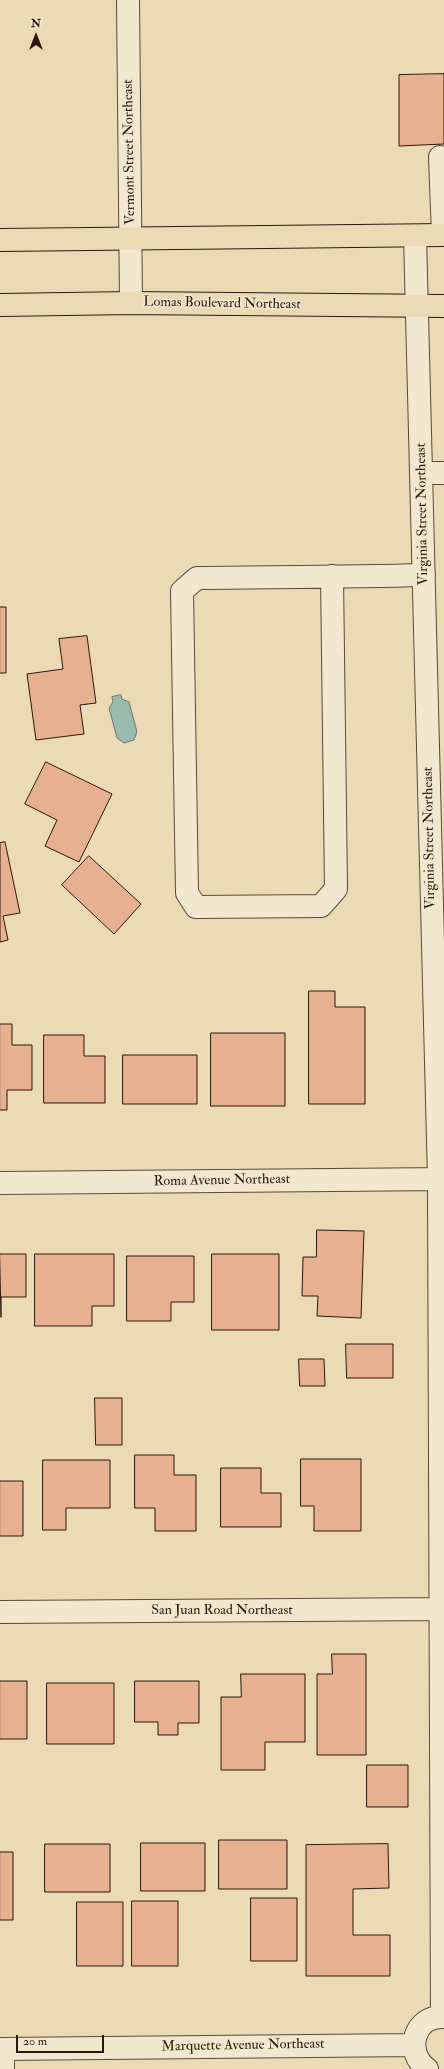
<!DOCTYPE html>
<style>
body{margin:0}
#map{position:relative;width:444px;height:2069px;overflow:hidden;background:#eadbb5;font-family:"IM FELL Double Pica",serif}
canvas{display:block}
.north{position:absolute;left:16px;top:16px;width:40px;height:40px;-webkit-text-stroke:3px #f1e8cf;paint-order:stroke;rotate:0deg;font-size:11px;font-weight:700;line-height:16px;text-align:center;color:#2d170e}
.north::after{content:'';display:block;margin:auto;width:14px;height:18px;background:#2d170e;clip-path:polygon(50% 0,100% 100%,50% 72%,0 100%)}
.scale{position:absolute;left:16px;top:2035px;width:88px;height:18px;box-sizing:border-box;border:2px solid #2d170e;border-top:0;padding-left:5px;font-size:12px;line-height:14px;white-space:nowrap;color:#2d170e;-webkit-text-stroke:3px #f1e8cf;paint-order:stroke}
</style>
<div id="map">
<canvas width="444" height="2069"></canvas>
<div class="north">N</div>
<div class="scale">20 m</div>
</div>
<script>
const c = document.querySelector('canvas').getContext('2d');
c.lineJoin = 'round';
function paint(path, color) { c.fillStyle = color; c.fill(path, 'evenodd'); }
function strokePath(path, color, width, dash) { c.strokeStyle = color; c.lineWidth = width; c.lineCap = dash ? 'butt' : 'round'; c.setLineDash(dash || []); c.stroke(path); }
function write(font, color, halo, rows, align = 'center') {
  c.font = font + ' "IM FELL Double Pica",serif'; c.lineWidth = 3; c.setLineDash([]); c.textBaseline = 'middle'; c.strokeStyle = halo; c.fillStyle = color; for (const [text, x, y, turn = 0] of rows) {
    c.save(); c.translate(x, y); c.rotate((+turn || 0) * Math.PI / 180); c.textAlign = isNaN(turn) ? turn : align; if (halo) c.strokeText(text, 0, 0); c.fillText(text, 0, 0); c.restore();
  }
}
const water = new Path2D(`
 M 121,695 L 122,699 L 129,702 L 137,732 L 134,740 L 124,743 L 117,738 L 109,708 L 113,702 L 112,697 Z`);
const building = new Path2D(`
 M 444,74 L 444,144 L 399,146 L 399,75 Z
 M 0,607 L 6,607 L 6,673 L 0,673 Z
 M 87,636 L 96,703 L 80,705 L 84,734 L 36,740 L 27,674 L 63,669 L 59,639 Z
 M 46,762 L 112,794 L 79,862 L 45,846 L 57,820 L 25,804 Z
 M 5,842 L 20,913 L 3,916 L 8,940 L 0,942 L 0,843 Z
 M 89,856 L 141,904 L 114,934 L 62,885 Z
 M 309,991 L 335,991 L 335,1007 L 365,1007 L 365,1104 L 309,1104 Z
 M 0,1024 L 12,1024 L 12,1045 L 32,1045 L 32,1090 L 7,1090 L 7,1110 L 0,1110 Z
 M 211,1033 L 285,1033 L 285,1106 L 211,1106 Z
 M 44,1035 L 84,1035 L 84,1056 L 105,1056 L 105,1103 L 44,1103 Z
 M 123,1055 L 197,1055 L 197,1104 L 123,1104 Z
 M 317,1230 L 364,1231 L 361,1318 L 317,1316 L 318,1296 L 302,1296 L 303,1257 L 316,1257 Z
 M 0,1254 L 26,1254 L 26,1297 L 1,1297 L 1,1317 Z
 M 35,1254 L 114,1254 L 114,1306 L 92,1306 L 92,1326 L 35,1326 Z
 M 212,1254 L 279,1254 L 279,1330 L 212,1330 Z
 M 127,1256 L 194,1256 L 194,1302 L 171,1302 L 171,1321 L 127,1321 Z
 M 346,1344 L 393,1344 L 393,1378 L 347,1378 Z
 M 299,1359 L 324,1359 L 325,1386 L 300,1386 Z
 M 95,1398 L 122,1398 L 122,1445 L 96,1445 Z
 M 135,1455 L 174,1455 L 174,1475 L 196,1475 L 196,1531 L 155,1531 L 155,1508 L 135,1508 Z
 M 301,1459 L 361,1459 L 361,1531 L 314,1531 L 314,1506 L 301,1506 Z
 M 43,1460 L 110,1460 L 110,1508 L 66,1508 L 66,1530 L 43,1530 Z
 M 221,1468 L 261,1468 L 261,1493 L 281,1493 L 281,1527 L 221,1527 Z
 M 0,1481 L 23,1481 L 23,1536 L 0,1536 Z
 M 332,1654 L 366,1654 L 366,1755 L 317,1755 L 317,1674 L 332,1674 Z
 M 241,1674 L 305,1674 L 305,1742 L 265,1742 L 265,1770 L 221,1770 L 221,1697 L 241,1697 Z
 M 0,1681 L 27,1681 L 27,1739 L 0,1739 Z
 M 135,1681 L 199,1681 L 199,1723 L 178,1723 L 178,1735 L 158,1735 L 158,1722 L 135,1722 Z
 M 47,1683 L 114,1683 L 114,1744 L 47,1744 Z
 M 367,1765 L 408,1765 L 408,1807 L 367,1807 Z
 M 219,1840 L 287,1840 L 287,1889 L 219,1889 Z
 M 141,1843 L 205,1843 L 205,1891 L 141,1891 Z
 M 45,1844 L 110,1844 L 110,1892 L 45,1892 Z
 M 388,1844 L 389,1888 L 353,1889 L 353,1935 L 390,1935 L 390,1976 L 306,1976 L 306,1845 Z
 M 0,1852 L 13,1852 L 13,1920 L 0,1920 Z
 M 251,1898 L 297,1898 L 297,1961 L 251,1961 Z
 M 132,1901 L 178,1901 L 178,1966 L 132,1966 Z
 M 77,1902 L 123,1902 L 123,1966 L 77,1966 Z`);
const minor = new Path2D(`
 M 128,0 L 131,303
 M 440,157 L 443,235
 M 415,236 L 439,1179 L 442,2016
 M 422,473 L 444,473
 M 332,576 L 336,889 L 321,906 L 196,907 L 187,893 L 182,591 L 197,578 C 273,577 349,577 424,575
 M 0,1183 L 444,1179
 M 0,1612 L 444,1609
 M 0,2049 L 414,2045
 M 3,2069 L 3,2049
 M 427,2069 C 404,2052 414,2015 444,2017`);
const major = new Path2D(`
 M 0,240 L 444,235
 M 0,305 L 131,303 L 444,306`);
const streetNames = [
 ["Vermont Street Northeast",130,152,-91],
 ["Lomas Boulevard Northeast",222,304,1],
 ["Virginia Street Northeast",423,514,-91],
 ["Virginia Street Northeast",430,838,-91],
 ["Roma Avenue Northeast",222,1181,-1],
 ["San Juan Road Northeast",222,1611],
 ["Marquette Avenue Northeast",243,2046,-1]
];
paint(water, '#98bbae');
strokePath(water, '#6d796e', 1);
paint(building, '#e7b18f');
strokePath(building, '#2d170e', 1);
strokePath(minor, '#5c4838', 24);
strokePath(major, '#2d170e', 24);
strokePath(minor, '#f1e8cf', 22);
strokePath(major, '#eadbb5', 22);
write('14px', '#2d170e', '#f1e8cf', streetNames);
</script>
